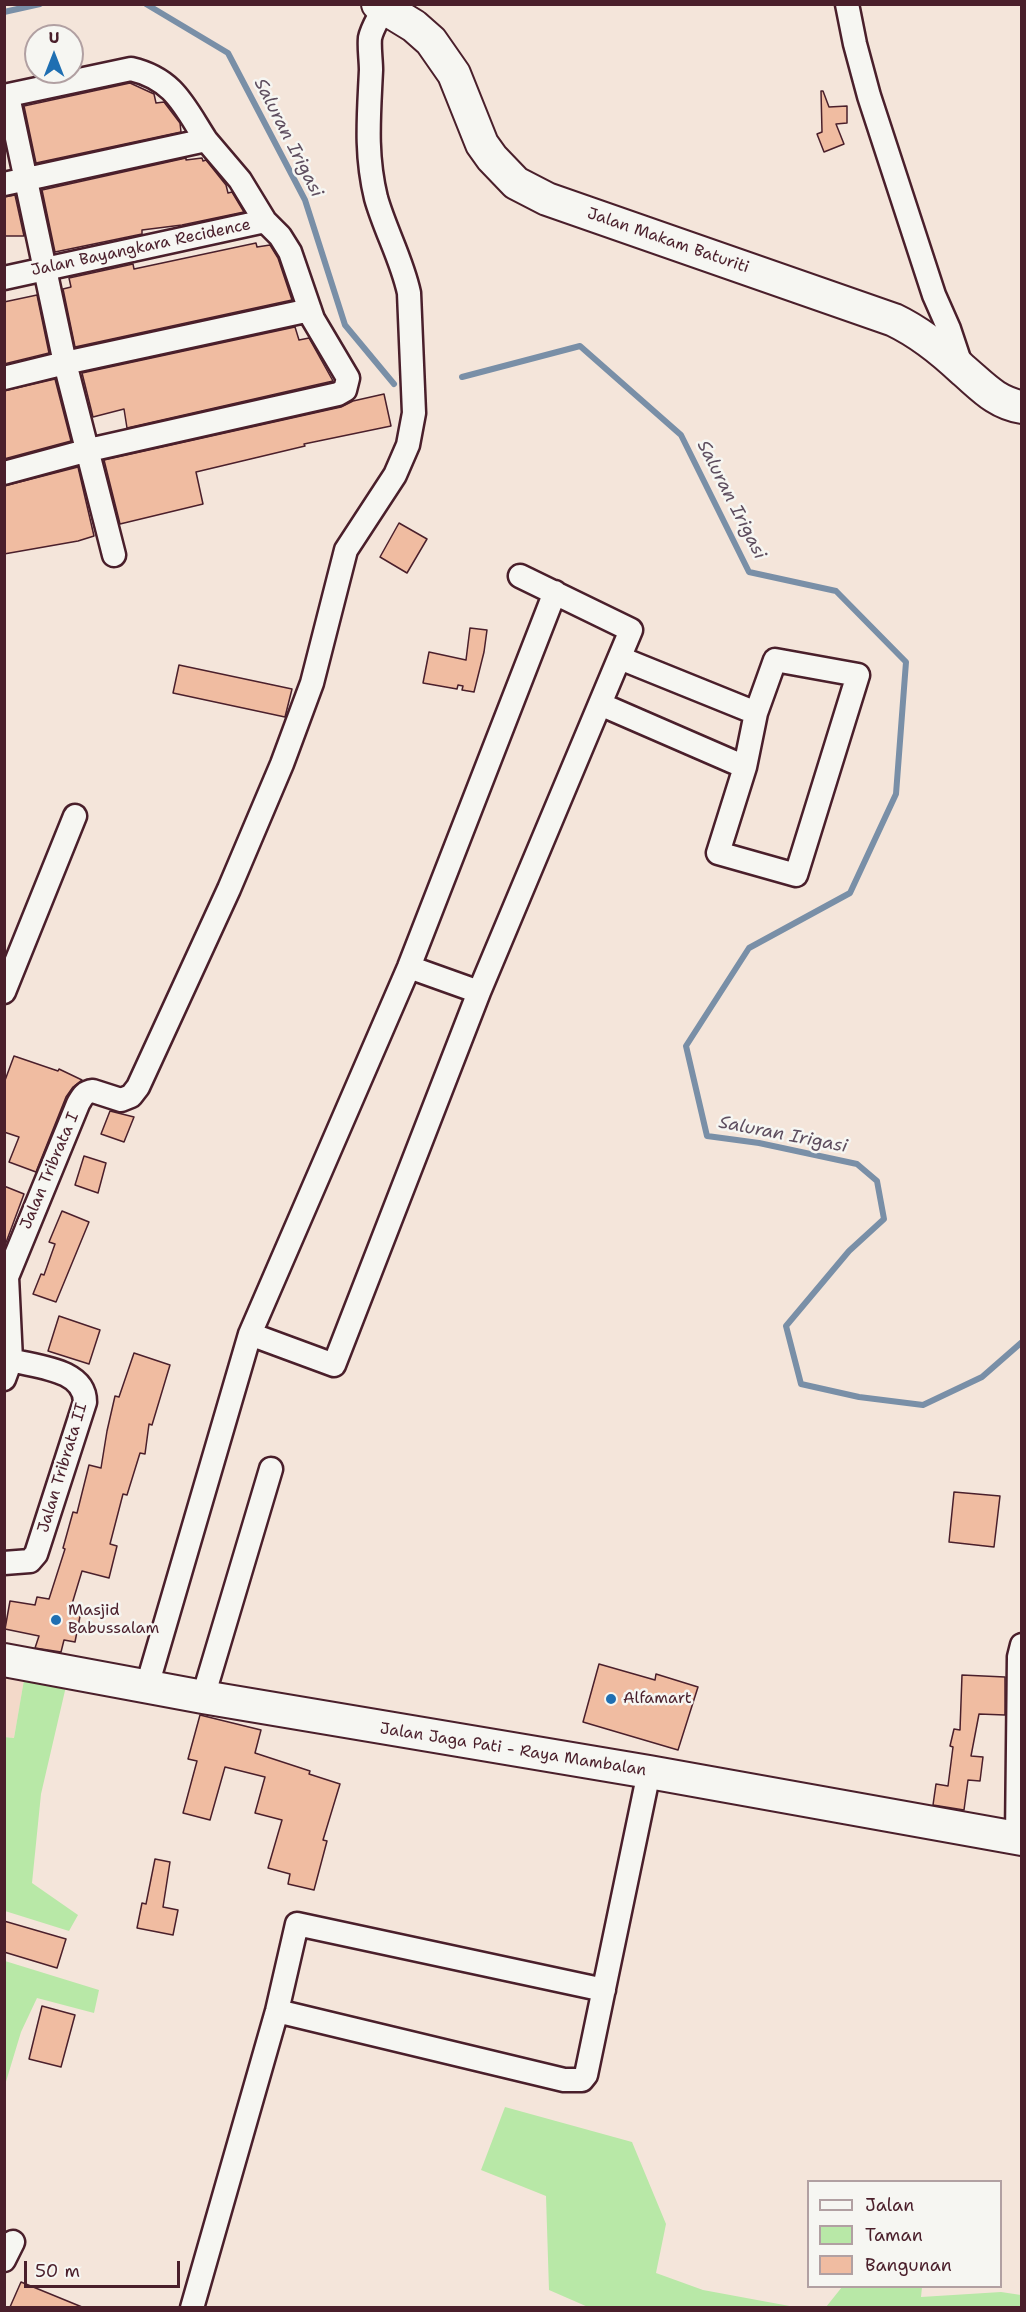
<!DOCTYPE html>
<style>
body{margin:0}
#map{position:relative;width:1026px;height:2312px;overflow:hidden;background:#f4e5da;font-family:"Shantell Sans",sans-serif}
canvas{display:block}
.frame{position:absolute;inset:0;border:6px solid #4a1f2b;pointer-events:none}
.legend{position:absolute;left:807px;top:2180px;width:195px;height:108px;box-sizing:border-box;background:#f6f6f2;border:2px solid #b1a0a2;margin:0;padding:8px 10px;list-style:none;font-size:18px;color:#4a1f2b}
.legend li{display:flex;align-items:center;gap:12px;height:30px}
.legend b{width:30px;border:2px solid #b1a0a2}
.north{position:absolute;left:24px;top:24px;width:60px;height:60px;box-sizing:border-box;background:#f6f6f2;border:2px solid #b1a0a2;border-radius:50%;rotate:0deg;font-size:16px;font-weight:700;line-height:24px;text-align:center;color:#4a1f2b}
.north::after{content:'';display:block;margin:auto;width:21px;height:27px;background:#1f6fb2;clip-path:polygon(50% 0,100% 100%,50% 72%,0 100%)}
.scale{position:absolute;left:24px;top:2261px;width:156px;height:27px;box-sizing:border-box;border:3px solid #4a1f2b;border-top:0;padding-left:8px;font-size:18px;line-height:21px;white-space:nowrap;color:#4a1f2b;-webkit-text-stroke:4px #f6f6f2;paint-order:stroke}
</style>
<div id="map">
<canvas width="1026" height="2312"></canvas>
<div class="frame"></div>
<ul class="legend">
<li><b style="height:8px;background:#f6f6f2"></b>Jalan</li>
<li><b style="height:16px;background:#b8e8a7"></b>Taman</li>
<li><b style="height:16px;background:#f0bca1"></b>Bangunan</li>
</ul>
<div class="north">U</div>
<div class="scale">50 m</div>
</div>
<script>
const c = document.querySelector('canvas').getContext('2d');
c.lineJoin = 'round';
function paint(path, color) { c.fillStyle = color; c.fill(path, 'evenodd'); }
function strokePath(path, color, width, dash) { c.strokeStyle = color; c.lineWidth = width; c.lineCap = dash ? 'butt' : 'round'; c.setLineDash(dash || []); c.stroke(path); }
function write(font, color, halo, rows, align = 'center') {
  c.font = font + ' "Shantell Sans",sans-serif'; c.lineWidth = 5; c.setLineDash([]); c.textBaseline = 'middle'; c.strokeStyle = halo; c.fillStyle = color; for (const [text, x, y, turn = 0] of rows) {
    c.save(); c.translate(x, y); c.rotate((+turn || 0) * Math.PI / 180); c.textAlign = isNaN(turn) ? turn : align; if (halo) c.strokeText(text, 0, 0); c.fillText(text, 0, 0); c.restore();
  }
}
const built = new Path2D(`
 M 4,1671 L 25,1674 L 14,1738 L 5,1737 Z`);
const green = new Path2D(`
 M 25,1674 L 67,1682 L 41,1794 L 32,1883 L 78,1915 L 69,1931 L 5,1911 L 4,1737 L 14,1738 Z
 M 5,1961 L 99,1990 L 94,2013 L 37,1998 L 21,2032 L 5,2085 Z
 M 505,2107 L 632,2142 L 666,2224 L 656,2273 L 703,2290 L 795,2307 L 588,2307 L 549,2290 L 546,2196 L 481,2170 Z
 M 842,2287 L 922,2287 L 921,2297 L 1001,2292 L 1021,2295 L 1021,2307 L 826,2307 Z`);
const stream = new Path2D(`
 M 146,4 L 228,53 L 305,200 L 345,325 L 394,384
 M 4,12 L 40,4
 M 462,377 L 580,346 L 681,435 L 749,572 L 836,591 L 906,662 L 896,794 L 850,893 L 749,948 L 686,1046 L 707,1136 L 759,1143 L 857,1164 L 877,1181 L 884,1219 L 849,1251 L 786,1326 L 801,1384 L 859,1397 L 923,1405 L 982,1377 L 1022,1342`);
const building = new Path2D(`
 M 130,83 L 154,94 L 156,103 L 164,102 L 180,123 L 181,132 L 36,163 L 24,106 Z
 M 821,91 L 823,91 L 829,107 L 847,106 L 847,123 L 836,124 L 844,144 L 824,152 L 817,134 L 822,132 Z
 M 186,158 L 186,160 L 202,158 L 203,161 L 206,160 L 226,185 L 228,193 L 232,192 L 244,212 L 182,225 L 142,230 L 142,234 L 55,252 L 42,190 Z
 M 15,195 L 24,236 L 4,236 L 4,197 Z
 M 256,243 L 257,247 L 270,245 L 278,258 L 292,300 L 75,347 L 63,289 L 71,287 L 69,278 L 133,264 L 134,269 Z
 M 37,295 L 49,353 L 4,364 L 4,302 Z
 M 295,327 L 299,340 L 309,338 L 333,381 L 127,428 L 124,409 L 93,417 L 82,373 Z
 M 55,379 L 71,441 L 4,459 L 4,391 Z
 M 384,394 L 391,426 L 304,444 L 305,446 L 196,472 L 203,504 L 120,524 L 104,460 L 341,407 L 353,401 Z
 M 78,467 L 94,536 L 78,541 L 4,554 L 4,486 Z
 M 399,523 L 427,539 L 407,573 L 380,557 Z
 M 470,628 L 487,630 L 484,652 L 474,692 L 462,690 L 463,686 L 458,685 L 457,689 L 423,683 L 429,652 L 466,660 Z
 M 179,665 L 292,689 L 285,717 L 173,693 Z
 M 14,1056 L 58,1071 L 59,1069 L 82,1080 L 73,1087 L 66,1097 L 36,1172 L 9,1162 L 19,1137 L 4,1132 L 4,1083 Z
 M 110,1111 L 134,1117 L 124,1142 L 101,1134 Z
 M 84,1156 L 106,1163 L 98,1193 L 75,1185 Z
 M 4,1186 L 24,1194 L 4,1248 Z
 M 62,1211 L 89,1222 L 56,1302 L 33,1294 L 41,1274 L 44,1275 L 55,1244 L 49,1242 Z
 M 59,1316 L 100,1330 L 89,1364 L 48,1351 Z
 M 134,1353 L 170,1365 L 152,1425 L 149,1424 L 145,1454 L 140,1453 L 127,1495 L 123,1494 L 110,1544 L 117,1546 L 109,1578 L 82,1571 L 72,1604 L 82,1606 L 75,1642 L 64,1640 L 61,1652 L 35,1648 L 39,1636 L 5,1629 L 10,1601 L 35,1605 L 37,1597 L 49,1599 L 65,1549 L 63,1548 L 73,1512 L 77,1513 L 89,1465 L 101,1468 L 107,1431 L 115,1396 L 119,1397 Z
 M 954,1492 L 1000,1496 L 994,1547 L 949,1542 Z
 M 599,1664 L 655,1680 L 656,1674 L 698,1687 L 678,1750 L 583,1722 Z
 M 962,1675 L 1005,1677 L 1005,1715 L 979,1714 L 971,1756 L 983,1757 L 980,1781 L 968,1780 L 964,1810 L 933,1805 L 936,1784 L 948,1786 L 953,1747 L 950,1746 L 954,1729 L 960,1730 Z
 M 200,1715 L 261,1730 L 255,1753 L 310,1771 L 309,1774 L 340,1784 L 323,1840 L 327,1841 L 314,1890 L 288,1884 L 290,1874 L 268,1868 L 282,1820 L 255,1813 L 265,1777 L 225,1767 L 210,1820 L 183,1813 L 197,1761 L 188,1759 Z
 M 155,1859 L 170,1862 L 163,1907 L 178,1910 L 173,1935 L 137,1928 L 142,1903 L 146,1904 Z
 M 4,1921 L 66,1939 L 57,1968 L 4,1952 Z
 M 42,2006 L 75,2015 L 61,2067 L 29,2059 Z
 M 21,2282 L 82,2307 L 10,2307 Z`);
const street = new Path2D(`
 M 847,4 L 855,44 L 869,96 L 934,295 L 949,329 L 962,368
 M 4,96 L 131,69 C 174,79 184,106 206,140
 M 8,96 L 65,363 L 310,310
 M 4,184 L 206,140 L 240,180 L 265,221 L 280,236 L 290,252 L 313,319 L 348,378 L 345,390 L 338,394 L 89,450 L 4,473
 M 4,278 L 265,221
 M 4,378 L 65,363 L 114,555
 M 620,658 L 756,713
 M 775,660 L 858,675 L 796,875 L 718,853 L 745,767 L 756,713 Z
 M 600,704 L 745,767
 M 409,967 L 479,992
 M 4,992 L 75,816
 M 250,1334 L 334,1365 L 479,992 L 631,630 L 520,576
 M 4,1379 L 11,1360 L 7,1277 L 78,1104 C 82,1097 84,1092 93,1091 L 121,1100 L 131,1096 L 138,1087 L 229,889 L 282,764 L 312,683 L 346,550 L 395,475 L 408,445 L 414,413 L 409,293 C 402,260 385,230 376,198 C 365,153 369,115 371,70 C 371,60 369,48 370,38 C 372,28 379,18 383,9
 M 4,1563 L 30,1561 L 36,1554 L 85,1402 C 85,1369 37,1367 11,1360
 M 147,1686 L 250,1334 L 409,967 L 555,592
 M 203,1697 L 271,1469
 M 1017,1838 L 1019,1657 L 1022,1645
 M 277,2011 L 564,2080 L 582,2080 L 586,2075 L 649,1772
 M 4,2260 L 13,2242
 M 192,2308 L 277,2011 L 297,1924 L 604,1990`);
const secondary = new Path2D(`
 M 378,4 L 414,26 L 431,41 L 454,74 L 482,144 L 492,158 L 516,183 L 547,199 L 894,320 C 919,332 943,351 963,370 C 982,386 996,403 1022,407
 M 4,1660 L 203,1697 L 649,1772 L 1022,1839`);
const markers = [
 [56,1620,6,"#1f6fb2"],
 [611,1699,6,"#1f6fb2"]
];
const streetNames = [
 ["Jalan Makam Baturiti",668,241,19],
 ["Jalan Bayangkara Recidence",141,248,-12],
 ["Jalan Tribrata I",50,1171,-67],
 ["Jalan Tribrata II",63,1468,-73],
 ["Jalan Jaga Pati - Raya Mambalan",513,1750,9]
];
const poiNames = [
 ["Masjid",68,1611],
 ["Babussalam",68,1629],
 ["Alfamart",623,1699]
];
const waterNames = [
 ["Saluran Irigasi",288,138,63],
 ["Saluran Irigasi",731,500,63],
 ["Saluran Irigasi",783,1135,11]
];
paint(built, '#f3d9c9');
paint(green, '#b8e8a7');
strokePath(stream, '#798fa7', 6);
paint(building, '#f0bca1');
strokePath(building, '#4a1f2b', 1.5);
strokePath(street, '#4a1f2b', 27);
strokePath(secondary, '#4a1f2b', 36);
strokePath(street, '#f6f6f2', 22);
strokePath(secondary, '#f6f6f2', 32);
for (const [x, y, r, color] of markers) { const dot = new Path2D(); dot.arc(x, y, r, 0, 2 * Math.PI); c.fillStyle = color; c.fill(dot); strokePath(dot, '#f6f6f2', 2); }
write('16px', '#4a1f2b', '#f6f6f2', streetNames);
write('16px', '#4a1f2b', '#f6f6f2', poiNames, 'left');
write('italic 18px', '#5e4e5f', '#f6f6f2', waterNames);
</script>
